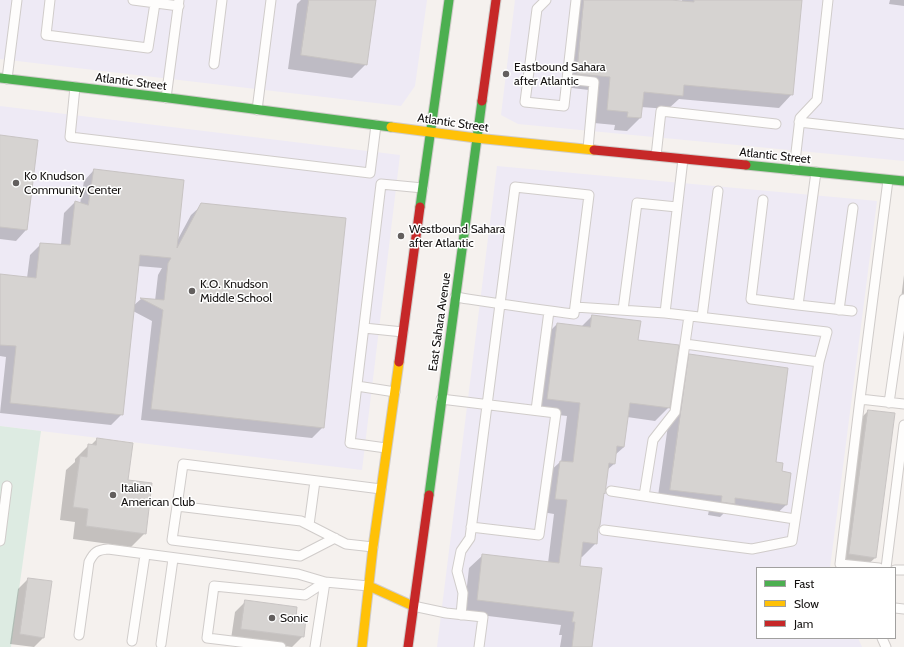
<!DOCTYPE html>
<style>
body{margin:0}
#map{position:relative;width:904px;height:647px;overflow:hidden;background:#f5f1ee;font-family:Cabin,sans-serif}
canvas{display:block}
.legend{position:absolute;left:756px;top:567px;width:140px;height:72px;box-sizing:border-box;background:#fff;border:1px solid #a1a09f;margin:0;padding:5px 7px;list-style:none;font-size:12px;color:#141110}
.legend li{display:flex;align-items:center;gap:8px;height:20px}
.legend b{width:20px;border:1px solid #a1a09f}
</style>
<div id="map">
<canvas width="904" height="647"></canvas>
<ul class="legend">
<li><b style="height:5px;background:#4caf50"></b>Fast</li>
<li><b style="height:5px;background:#ffc107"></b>Slow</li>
<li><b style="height:5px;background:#c62828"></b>Jam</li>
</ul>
</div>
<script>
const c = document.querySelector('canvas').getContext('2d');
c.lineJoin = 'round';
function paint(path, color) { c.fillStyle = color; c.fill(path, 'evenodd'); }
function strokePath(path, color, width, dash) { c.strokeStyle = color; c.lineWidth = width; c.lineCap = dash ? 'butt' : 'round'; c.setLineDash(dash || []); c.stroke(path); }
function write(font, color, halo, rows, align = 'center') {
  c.font = font + ' Cabin,sans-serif'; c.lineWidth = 3; c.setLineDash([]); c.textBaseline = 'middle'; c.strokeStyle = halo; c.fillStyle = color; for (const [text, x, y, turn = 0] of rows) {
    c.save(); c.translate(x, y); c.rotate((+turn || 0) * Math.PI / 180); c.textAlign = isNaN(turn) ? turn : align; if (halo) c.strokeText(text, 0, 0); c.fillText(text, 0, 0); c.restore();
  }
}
const commercial = new Path2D(`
 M 0,0 L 427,0 L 415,86 L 401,106 L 0,59 Z
 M 515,0 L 904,0 L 904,161 L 518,124 L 501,115 Z
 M 0,106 L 400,155 L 362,470 L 0,426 Z
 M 497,166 L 877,201 L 830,568 L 757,568 L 757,638 L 858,638 L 862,647 L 437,647 Z`);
const green = new Path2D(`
 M 0,426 L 41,431 L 11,647 L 0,647 Z`);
const shadow = new Path2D(`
 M 301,0 L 375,0 L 366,64 L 352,78 L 288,69 L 297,4 Z
 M 574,0 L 659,0 L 682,2 L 682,0 L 801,0 L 792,94 L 779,108 L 679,99 L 668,109 L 641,107 L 640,118 L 627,131 L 614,130 L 615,125 L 594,123 L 597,91 L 564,87 Z
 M 890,0 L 904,0 L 904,6 L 889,4 Z
 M 0,136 L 26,230 L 16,241 L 0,239 Z
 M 94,170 L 177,241 L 191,215 L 202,205 L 323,427 L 312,438 L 141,420 L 152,321 L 133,311 L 122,414 L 111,425 L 0,413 L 6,357 L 0,356 L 0,275 L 27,278 L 30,255 L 41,244 L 61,245 L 64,213 L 75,202 L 80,204 L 84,181 ZM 138,266 L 162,268 L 158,275 L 155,301 L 141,299 L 133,306 Z
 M 904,275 L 904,300 L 901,299 Z
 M 592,316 L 637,341 L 669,407 L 655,421 L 627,417 L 624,447 L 615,455 L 614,464 L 607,470 L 597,529 L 596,543 L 582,557 L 580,556 L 579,567 L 591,647 L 560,647 L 562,635 L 559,635 L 561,625 L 464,613 L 469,568 L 483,555 L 548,563 L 554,514 L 542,512 L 546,475 L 560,462 L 561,462 L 567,416 L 534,412 L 543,338 L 557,324 L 581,327 Z
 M 690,355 L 781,472 L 786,505 L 772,518 L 725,512 L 720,517 L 708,515 L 709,510 L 657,503 L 676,369 Z
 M 868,411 L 875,558 L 864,568 L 836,568 L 855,424 Z
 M 97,439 L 127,481 L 145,533 L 131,547 L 73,539 L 75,522 L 60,520 L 66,470 L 75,462 L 75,459 L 89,445 L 91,445 Z
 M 28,579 L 51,582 L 44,637 L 34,647 L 10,644 L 18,589 Z
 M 246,601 L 295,618 L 303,636 L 292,647 L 231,639 L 235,612 Z`);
const building = new Path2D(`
 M 309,0 L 376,0 L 367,65 L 301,55 Z
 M 584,0 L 670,0 L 694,2 L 694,0 L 802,0 L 793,95 L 684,85 L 683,96 L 644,92 L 641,118 L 627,117 L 628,112 L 607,110 L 610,77 L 577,74 Z
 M 0,135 L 38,140 L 27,230 L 0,227 Z
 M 94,169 L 184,180 L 177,248 L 201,203 L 346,218 L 324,428 L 151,409 L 163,310 L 140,298 L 164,300 L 168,263 L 171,258 L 140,255 L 123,415 L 10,403 L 16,346 L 0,345 L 0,274 L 36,278 L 40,243 L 70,245 L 75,201 L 88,205 Z
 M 592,315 L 641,321 L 638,340 L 679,345 L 670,408 L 630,403 L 624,447 L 617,446 L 615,464 L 609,463 L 605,494 L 604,493 L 600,525 L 598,529 L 597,544 L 583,542 L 580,566 L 602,568 L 592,647 L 572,647 L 575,622 L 572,622 L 574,612 L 477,600 L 482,554 L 559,563 L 567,500 L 555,499 L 560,461 L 573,462 L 580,403 L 547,399 L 557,323 L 590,327 Z
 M 689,354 L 788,368 L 776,462 L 783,463 L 782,471 L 791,473 L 787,505 L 735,498 L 735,504 L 721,502 L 722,496 L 670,490 Z
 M 868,410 L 895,413 L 876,558 L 849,554 Z
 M 97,438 L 133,443 L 128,480 L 152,483 L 146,534 L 86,526 L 88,509 L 73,507 L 80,456 L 87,457 L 88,444 L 96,445 Z
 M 28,578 L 52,581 L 44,638 L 20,634 Z
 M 245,600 L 297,607 L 296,617 L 306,618 L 304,637 L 241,629 Z`);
const lane = new Path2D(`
 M 50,0 L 46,35 L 148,48 L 155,3
 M 133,0 L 179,6
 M 546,0 L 537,9 L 525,102 L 564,106 L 576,0
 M 214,64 L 222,0
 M 7,79 L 17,0
 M 567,79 L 594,82 L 588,149
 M 75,87 L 70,137 L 370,173 L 376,125
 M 166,98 L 179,0
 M 257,110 L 271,0
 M 799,122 L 904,134
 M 656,156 L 661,111 L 776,124
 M 794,170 L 800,118 L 817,100 L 828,0
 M 816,172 L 798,305 L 852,311
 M 888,180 L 860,399 L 904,404
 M 763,200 L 751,299 L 798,305
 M 455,297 C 495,303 534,309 574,314 L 589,195 L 515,187 L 470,538 L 461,551 L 457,571 L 463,593 L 461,615
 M 575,307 L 665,313 L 827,332 L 819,362 L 792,541 L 752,549 L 604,530
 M 623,310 L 637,203 L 677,207
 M 839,310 L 853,208
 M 665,313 L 683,159
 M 702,317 L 718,191
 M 364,328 L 403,332
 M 685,344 L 819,362
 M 357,386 L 395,392
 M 441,399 L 556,413 L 539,535 L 471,527
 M 860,399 L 840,564 L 879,568
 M 889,403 L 904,299
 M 536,410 L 549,311
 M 386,448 L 350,443 L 381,184 L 423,188
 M 611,491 L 795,519
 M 644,496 L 653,440 L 675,412 L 689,316
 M 177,506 L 172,540 L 300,556 L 335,538
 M 309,525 L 315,481
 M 0,541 L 7,486
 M 373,547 L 346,544 L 301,521 L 177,506 L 183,464 L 381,489
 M 886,568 L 904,425
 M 895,570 L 904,570
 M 413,606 L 446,613 L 483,617 L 479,647
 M 895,608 L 904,609
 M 79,635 L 89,562 C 94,552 97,550 108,549 L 298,574 L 325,582 L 369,586
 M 882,638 L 886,647
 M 132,641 L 145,555
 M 161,644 L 173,559
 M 281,647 L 207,638 L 214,586 L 305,595 L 325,582
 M 315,647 L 325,582`);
const fast = new Path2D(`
 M 0,78 L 169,98 L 391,127
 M 746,165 L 904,181
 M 420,207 L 449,0
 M 429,495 L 482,101`);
const slow = new Path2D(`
 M 391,127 L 476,138 L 594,150
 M 369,586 L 413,606
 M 362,647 L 373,547 L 399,362`);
const jam = new Path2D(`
 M 482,101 L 496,0
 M 594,150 L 746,165
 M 399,362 L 420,207
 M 408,647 L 429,495`);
const markers = [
 [506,74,4,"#635f5e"],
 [16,183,4,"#635f5e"],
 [401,236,4,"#635f5e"],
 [192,291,4,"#635f5e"],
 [113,495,4,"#635f5e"],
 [272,618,4,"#635f5e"]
];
const poiNames = [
 ["Eastbound Sahara",514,67],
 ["after Atlantic",514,81],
 ["Ko Knudson",24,176],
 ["Community Center",24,190],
 ["Westbound Sahara",409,229],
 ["after Atlantic",409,243],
 ["K.O. Knudson",200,284],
 ["Middle School",200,298],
 ["Italian",121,488],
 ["American Club",121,502],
 ["Sonic",280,618]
];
const streetNames = [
 ["Atlantic Street",131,82,7],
 ["Atlantic Street",453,123,8],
 ["Atlantic Street",775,156,6],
 ["East Sahara Avenue",440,322,-82]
];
paint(commercial, '#eeeaf5');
paint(green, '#ddebe2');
paint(shadow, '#0003');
paint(building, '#d6d3d1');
strokePath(building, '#c8c4c3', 1);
strokePath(lane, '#d0ccca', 11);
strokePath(fast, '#d0ccca', 11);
strokePath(slow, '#d0ccca', 11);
strokePath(jam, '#d0ccca', 11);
strokePath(lane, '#fefdfc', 9);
strokePath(fast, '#4caf50', 9);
strokePath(slow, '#ffc107', 9);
strokePath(jam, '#c62828', 9);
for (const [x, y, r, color] of markers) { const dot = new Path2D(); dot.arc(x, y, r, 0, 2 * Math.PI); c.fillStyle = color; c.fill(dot); strokePath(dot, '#fff', 1.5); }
write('12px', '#141110', '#fff', poiNames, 'left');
write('12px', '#141110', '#fff', streetNames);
</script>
